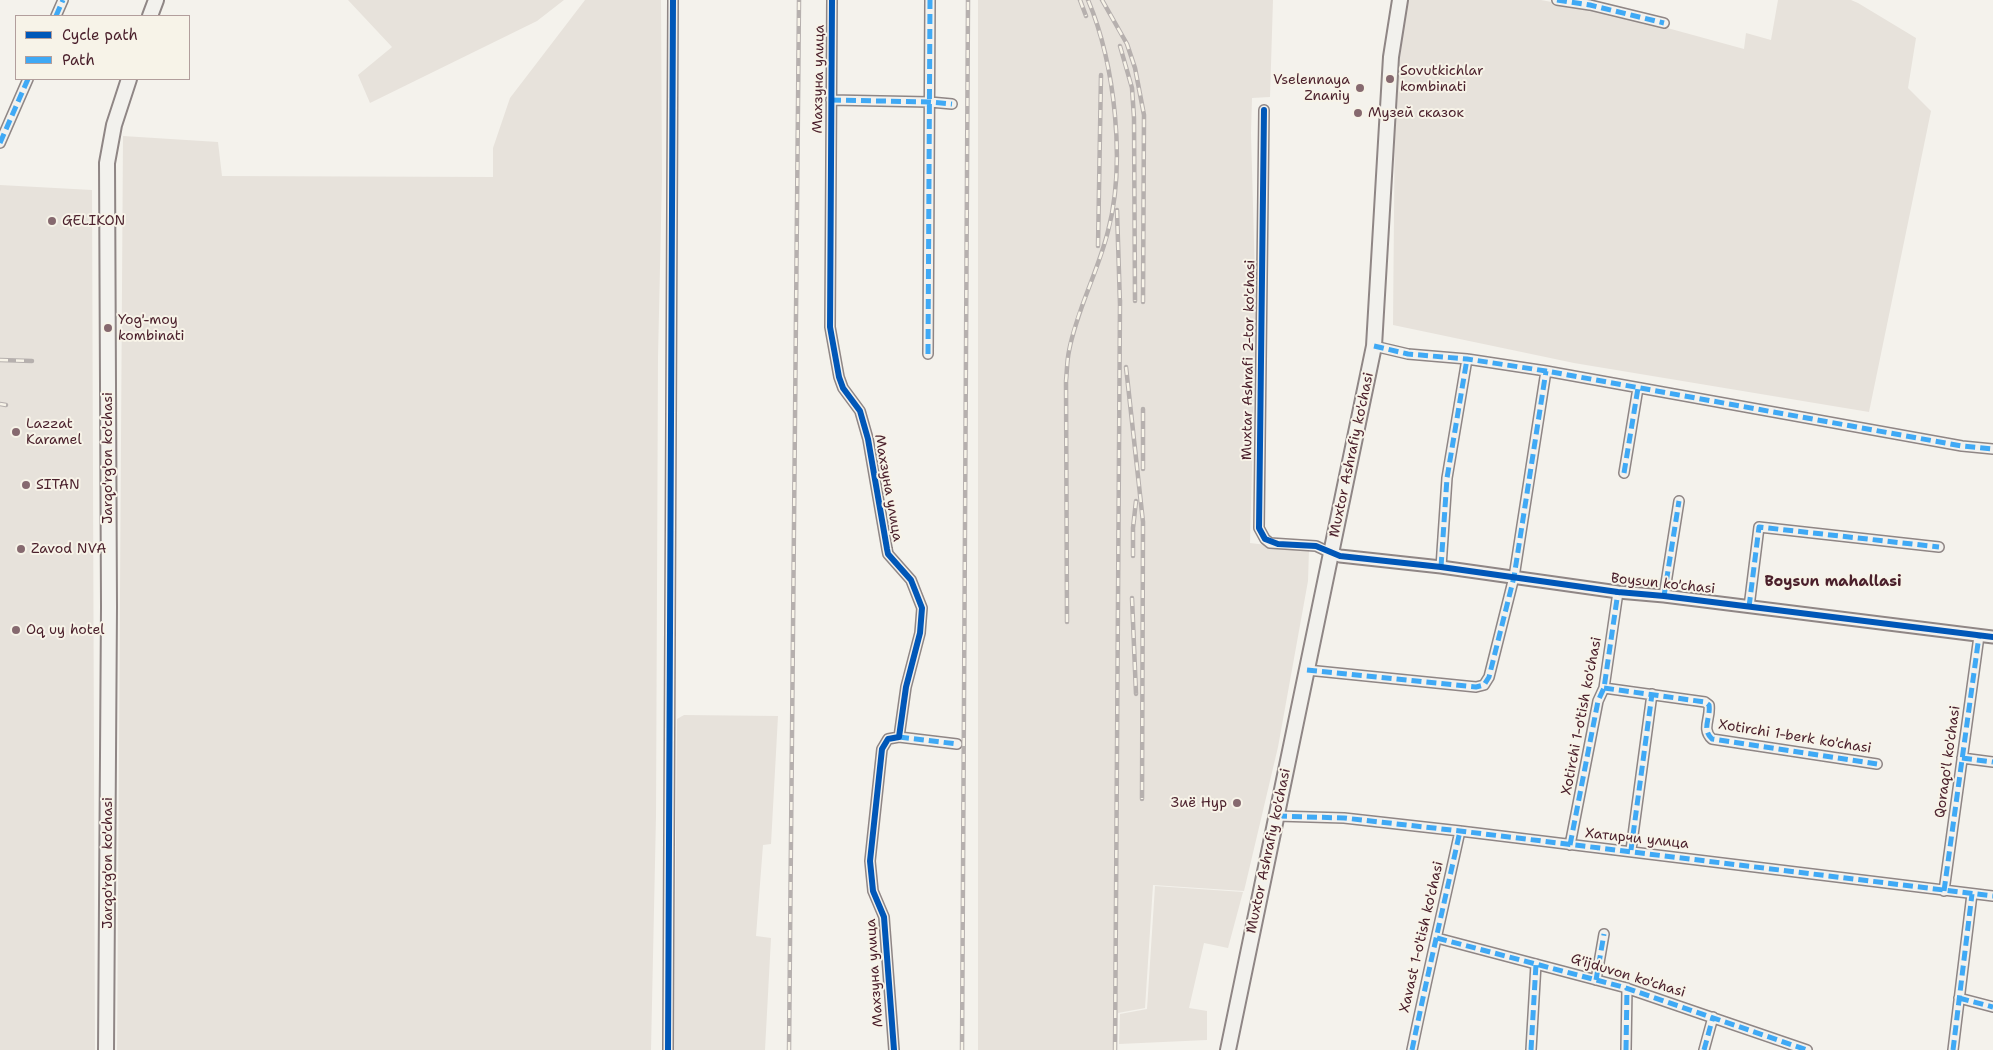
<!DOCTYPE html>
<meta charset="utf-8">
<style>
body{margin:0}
#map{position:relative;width:1993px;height:1050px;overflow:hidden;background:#f4f2ec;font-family:"Shantell Sans",sans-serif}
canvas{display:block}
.legend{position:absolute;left:15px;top:15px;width:175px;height:65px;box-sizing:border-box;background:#f7f3e8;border:1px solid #b29e9c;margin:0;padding:6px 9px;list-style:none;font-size:15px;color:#4a1f2b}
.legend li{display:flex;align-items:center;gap:10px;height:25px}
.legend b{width:25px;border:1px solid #b29e9c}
</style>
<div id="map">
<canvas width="1993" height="1050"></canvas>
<ul class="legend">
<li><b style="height:6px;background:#0057b8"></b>Cycle path</li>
<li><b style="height:6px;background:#3fa9f5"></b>Path</li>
</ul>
</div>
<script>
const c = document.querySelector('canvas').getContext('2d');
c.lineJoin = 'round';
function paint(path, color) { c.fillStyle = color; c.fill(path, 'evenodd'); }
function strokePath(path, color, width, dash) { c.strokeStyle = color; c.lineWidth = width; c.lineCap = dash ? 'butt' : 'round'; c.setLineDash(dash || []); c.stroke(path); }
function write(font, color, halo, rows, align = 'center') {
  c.font = font + ' "Shantell Sans",sans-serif'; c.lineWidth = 4; c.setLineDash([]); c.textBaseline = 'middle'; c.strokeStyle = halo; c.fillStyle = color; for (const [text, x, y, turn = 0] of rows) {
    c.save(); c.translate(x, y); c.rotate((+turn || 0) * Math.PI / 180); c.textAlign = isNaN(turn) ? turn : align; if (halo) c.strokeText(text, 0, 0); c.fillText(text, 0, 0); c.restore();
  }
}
const built = new Path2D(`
 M 348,0 L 564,0 L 537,21 L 370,103 L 358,75 L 392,47 Z
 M 585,0 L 661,0 L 662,178 L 658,357 L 656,816 L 651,1050 L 117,1050 L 123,136 L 218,142 L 222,176 L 493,177 L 493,148 L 510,98 Z
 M 978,0 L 1273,0 L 1270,97 L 1252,98 L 1251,133 L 1256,315 L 1250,543 L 1309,550 L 1308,581 L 1278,747 L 1244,891 L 1153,885 L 1145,1008 L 1118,1013 L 1117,1050 L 978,1050 Z
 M 1407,0 L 1541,0 L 1620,15 L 1744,49 L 1746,33 L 1771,40 L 1778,0 L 1851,0 L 1858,3 L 1916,38 L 1908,88 L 1931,111 L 1869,412 L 1574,363 L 1393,325 L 1395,100 Z
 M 0,185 L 92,190 L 95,1050 L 0,1050 Z
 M 684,715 L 778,716 L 771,844 L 763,845 L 756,936 L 771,938 L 765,1050 L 674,1050 L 677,719 Z
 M 1155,886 L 1243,892 L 1228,948 L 1204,943 L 1189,1008 L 1207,1011 L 1207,1040 L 1119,1044 L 1120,1014 L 1147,1009 Z`);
const minor = new Path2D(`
 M 832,0 L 830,327 L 839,377 L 843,388 L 860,411 L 868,439 L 887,549 L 888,554 L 911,580 L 922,608 L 920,633 L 906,687 L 899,737 L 888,739 L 882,749 L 870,861 L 873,891 L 884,917 L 894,1050
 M 1557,0 L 1590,5 L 1664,23
 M 56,16 L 63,0
 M 831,100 L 930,102 L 952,104
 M 1264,110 L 1259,528 L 1265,539 L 1270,543 L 1316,546 L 1331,553
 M 0,143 L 28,79
 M 1374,346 L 1408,354 L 1467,359 L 1546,371 L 1962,446 L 1993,449
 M 928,354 L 930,0
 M 1624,473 L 1638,388
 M 1441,567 L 1447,478 L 1467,359
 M 1664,596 L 1679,501
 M 1749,607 L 1759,527 L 1939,547
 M 1307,670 L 1476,687 L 1484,685 L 1489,677 L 1514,577 L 1546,371
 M 1604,688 L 1705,702 L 1709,705 C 1711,718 1701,729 1712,739 L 1877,764
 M 899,737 L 957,744
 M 1962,758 L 1993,762
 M 1277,816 L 1344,818 L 1460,831 L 1993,896
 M 1570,845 L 1598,701 L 1604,688 L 1618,592
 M 1631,850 L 1652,694
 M 1944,891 L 1979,636
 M 1437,938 L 1623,987 L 1807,1050
 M 1596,980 L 1604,934
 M 1959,998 L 1993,1007
 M 668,1050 L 673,0
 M 1412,1050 C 1427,977 1444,904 1460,831
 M 1531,1050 L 1536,964
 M 1626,1050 L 1627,988
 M 1704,1050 L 1713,1017
 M 1953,1050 L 1972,894`);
const tertiary = new Path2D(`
 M 1331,553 L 1340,556 L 1441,567 L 1618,592 L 1664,596 L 1993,637`);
const secondary = new Path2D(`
 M 150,16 L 156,0
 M 106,1050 L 109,607 L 107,163 L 114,125 L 129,79
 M 1228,1050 L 1374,346 L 1391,57 L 1400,0`);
const rail = new Path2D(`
 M 1080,0 L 1086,16
 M 1102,0 L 1127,44 L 1135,68 L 1144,115 L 1143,302
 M 1120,46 L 1132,88 L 1134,118 L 1135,301
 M 1117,210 L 1120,305
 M 1098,246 L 1101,75
 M 0,360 L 32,361
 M 1126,367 L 1143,522 L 1142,799
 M 0,404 L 6,405
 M 1143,469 L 1143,409
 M 1133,556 L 1133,528 L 1136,501
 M 1132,598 L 1136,694
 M 1067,622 L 1066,381 C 1067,371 1067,360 1069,351 C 1077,309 1098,272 1108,231 C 1126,164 1115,64 1088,0
 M 789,1050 L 799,0
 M 962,1050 L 968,0
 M 1115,1050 L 1120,300`);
const quiet = new Path2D(`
 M 1557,0 L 1590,5 L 1664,23
 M 56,16 L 63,0
 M 831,100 L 930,102 L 952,104
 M 0,143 L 28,79
 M 1374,346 L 1408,354 L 1467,359 L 1546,371 L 1962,446 L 1993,449
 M 928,354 L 930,0
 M 1624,473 L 1638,388
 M 1441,567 L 1447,478 L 1467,359
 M 1664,596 L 1679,501
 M 1749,607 L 1759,527 L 1939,547
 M 1307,670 L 1476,687 L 1484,685 L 1489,677 L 1514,577 L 1546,371
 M 1604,688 L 1705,702 L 1709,705 C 1711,718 1701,729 1712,739 L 1877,764
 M 899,737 L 957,744
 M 1962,758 L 1993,762
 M 1277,816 L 1344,818 L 1460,831 L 1993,896
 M 1570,845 L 1598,701 L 1604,688 L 1618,592
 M 1631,850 L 1652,694
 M 1944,891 L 1979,636
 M 1437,938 L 1623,987 L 1807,1050
 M 1596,980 L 1604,934
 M 1959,998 L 1993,1007
 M 1412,1050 C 1427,977 1444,904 1460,831
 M 1531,1050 L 1536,964
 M 1626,1050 L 1627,988
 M 1704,1050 L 1713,1017
 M 1953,1050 L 1972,894`);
const cycleway = new Path2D(`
 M 832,0 L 830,327 L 839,377 L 843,388 L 860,411 L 868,439 L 887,549 L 888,554 L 911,580 L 922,608 L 920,633 L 906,687 L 899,737 L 888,739 L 882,749 L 870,861 L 873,891 L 884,917 L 894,1050
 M 1264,110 L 1259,528 L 1265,539 L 1278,544 L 1316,546 L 1340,556 L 1441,567 L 1618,592 L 1664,596 L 1993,637
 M 668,1050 L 673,0`);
const markers = [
 [1390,79,5,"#86696f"],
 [1360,88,5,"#86696f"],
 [1358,113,5,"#86696f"],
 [52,221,5,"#86696f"],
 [108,328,5,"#86696f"],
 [16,432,5,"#86696f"],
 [26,485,5,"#86696f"],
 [21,549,5,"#86696f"],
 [16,630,5,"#86696f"],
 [1237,803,5,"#86696f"]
];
const poiNames = [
 ["Sovutkichlar",1400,71],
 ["kombinati",1400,87],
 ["Vselennaya",1350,80,"right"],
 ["Znaniy",1350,96,"right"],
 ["Музей сказок",1368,113],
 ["GELIKON",62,221],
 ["Yog'-moy",118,320],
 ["kombinati",118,336],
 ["Lazzat",26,424],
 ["Karamel",26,440],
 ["SITAN",36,485],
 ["Zavod NVA",31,549],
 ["Oq uy hotel",26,630],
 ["Зиё Нур",1227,803,"right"]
];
const streetNames = [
 ["Махзуна улица",819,79,-89],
 ["Muxtar Ashrafi 2-tor ko'chasi",1249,360,-89],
 ["Muxtor Ashrafiy ko'chasi",1352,455,-78],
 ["Jarqo'rg'on ko'chasi",108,458,-90],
 ["Махзуна улица",888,488,80],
 ["Boysun ko'chasi",1663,584,6],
 ["Xotirchi 1-o'tish ko'chasi",1582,716,-79],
 ["Xotirchi 1-berk ko'chasi",1795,737,9],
 ["Qoraqo'l ko'chasi",1948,762,-82],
 ["Хатирчи улица",1637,839,6],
 ["Muxtor Ashrafiy ko'chasi",1269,851,-78],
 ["Jarqo'rg'on ko'chasi",108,863,-90],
 ["Xavast 1-o'tish ko'chasi",1422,937,-77],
 ["Махзуна улица",875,973,-94],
 ["G'ijduvon ko'chasi",1628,976,17]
];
const neighbourhoodNames = [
 ["Boysun mahallasi",1833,582]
];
paint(built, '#e7e2db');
strokePath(minor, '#8f8685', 12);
strokePath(tertiary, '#8f8685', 15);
strokePath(secondary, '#8f8685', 18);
strokePath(minor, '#f2f1ed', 9);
strokePath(tertiary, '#f2f1ed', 11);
strokePath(secondary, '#f2f1ed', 14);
strokePath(rail, '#b6b0ae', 4.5);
strokePath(rail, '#f7f3e8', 2.5, [8]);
strokePath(quiet, '#3fa9f5', 5, [10, 5]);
strokePath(cycleway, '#0057b8', 6);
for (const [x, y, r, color] of markers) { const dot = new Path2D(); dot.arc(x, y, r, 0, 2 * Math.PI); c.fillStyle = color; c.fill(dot); strokePath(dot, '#f7f3e8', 2); }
write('14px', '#4a1f2b', '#f7f3e8', poiNames, 'left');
write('14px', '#4a1f2b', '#f7f3e8', streetNames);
write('bold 15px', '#4a1f2b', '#f7f3e8', neighbourhoodNames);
</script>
